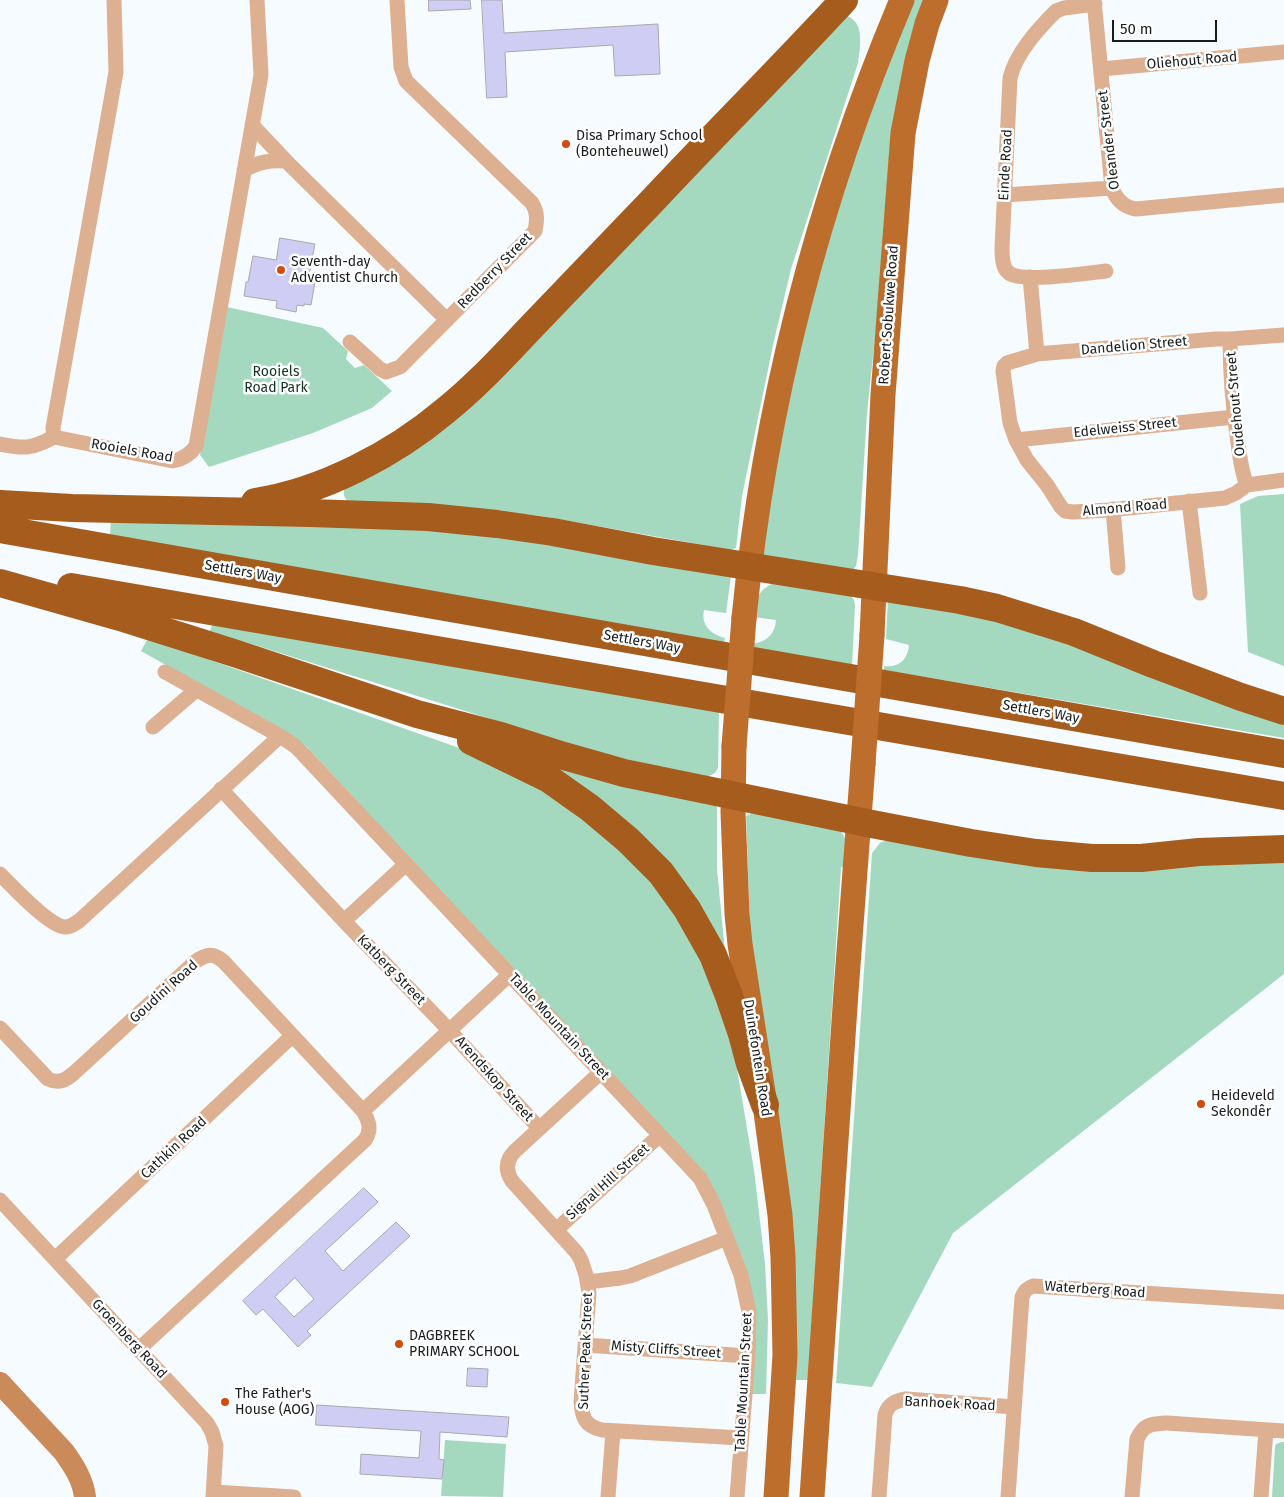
<!DOCTYPE html>
<meta charset="utf-8">
<style>
body{margin:0}
#map{position:relative;width:1284px;height:1497px;overflow:hidden;background:#f6fbff;font-family:"Fira Sans",sans-serif}
canvas{display:block}
.scale{position:absolute;left:1112px;top:20px;width:105px;height:22px;box-sizing:border-box;border:2px solid #191c1d;border-top:0;padding-left:6px;font-size:15px;line-height:18px;white-space:nowrap;color:#191c1d;-webkit-text-stroke:4px #fff;paint-order:stroke}
</style>
<div id="map">
<canvas width="1284" height="1497"></canvas>
<div class="scale">50 m</div>
</div>
<script>
const c = document.querySelector('canvas').getContext('2d');
c.lineJoin = 'round';
function paint(path, color) { c.fillStyle = color; c.fill(path, 'evenodd'); }
function strokePath(path, color, width, dash) { c.strokeStyle = color; c.lineWidth = width; c.lineCap = dash ? 'butt' : 'round'; c.setLineDash(dash || []); c.stroke(path); }
function write(font, color, halo, rows, align = 'center') {
  c.font = font + ' "Fira Sans",sans-serif'; c.lineWidth = 5; c.setLineDash([]); c.textBaseline = 'middle'; c.strokeStyle = halo; c.fillStyle = color; for (const [text, x, y, turn = 0] of rows) {
    c.save(); c.translate(x, y); c.rotate((+turn || 0) * Math.PI / 180); c.textAlign = isNaN(turn) ? turn : align; if (halo) c.strokeText(text, 0, 0); c.fillText(text, 0, 0); c.restore();
  }
}
const green = new Path2D(`
 M 912,0 L 928,0 L 888,214 L 867,413 L 858,555 L 856,566 L 853,570 L 763,556 L 774,459 L 832,217 Z
 M 847,16 C 865,22 860,48 858,63 L 791,269 L 773,345 L 742,496 L 736,548 L 731,550 L 541,516 L 462,507 L 349,502 C 345,499 343,495 344,489 L 389,463 Z
 M 227,307 L 323,328 L 348,351 L 346,359 L 355,368 L 364,365 L 392,391 L 372,408 L 313,433 L 209,467 L 200,455 Z
 M 1284,494 L 1284,666 L 1248,652 L 1240,504 L 1258,496 Z
 M 111,518 L 461,529 L 731,576 L 726,613 L 704,610 C 701,625 710,634 725,638 L 724,643 L 110,536 Z
 M 774,583 L 851,596 L 854,600 L 855,606 L 852,666 L 750,648 L 750,644 C 765,643 775,635 776,620 L 753,617 C 757,600 756,591 774,583 Z
 M 888,598 L 1018,623 L 1259,716 L 1284,725 L 1284,738 L 884,670 L 884,666 C 899,668 908,659 909,645 L 886,639 Z
 M 213,622 L 719,710 L 718,768 L 715,773 L 707,777 L 688,774 L 593,751 L 210,631 Z
 M 148,638 L 465,750 L 548,789 L 642,867 L 698,949 L 726,1027 L 736,1063 L 754,1170 L 765,1264 L 768,1320 L 766,1394 L 750,1394 L 754,1308 L 684,1154 L 306,746 L 292,736 L 141,651 Z
 M 542,762 L 717,806 L 717,869 L 725,952 Z
 M 754,812 L 839,830 C 850,839 846,854 845,867 L 841,867 L 808,1380 L 794,1380 L 751,960 L 746,816 Z
 M 889,839 L 1284,857 L 1284,974 L 953,1233 L 872,1387 L 836,1383 L 872,853 L 880,843 Z
 M 445,1440 L 506,1444 L 503,1497 L 441,1496 Z
 M 1282,1442 L 1284,1442 L 1284,1497 L 1272,1497 L 1275,1447 L 1276,1444 Z`);
const building = new Path2D(`
 M 429,0 L 470,0 L 471,9 L 429,11 Z
 M 482,0 L 502,0 L 504,33 L 658,24 L 660,74 L 615,76 L 613,45 L 505,52 L 507,97 L 487,98 Z
 M 280,238 L 315,244 L 309,275 L 316,276 L 311,305 L 304,304 L 304,306 L 297,305 L 296,312 L 276,308 L 277,301 L 244,296 L 246,282 L 248,282 L 253,256 L 276,260 Z
 M 364,1188 L 378,1202 L 325,1251 L 343,1271 L 396,1222 L 410,1236 L 307,1331 L 311,1335 L 298,1347 L 263,1309 L 256,1315 L 243,1301 ZM 295,1278 L 314,1299 L 294,1317 L 275,1297 Z
 M 468,1368 L 488,1369 L 487,1387 L 467,1386 Z
 M 317,1405 L 509,1417 L 507,1437 L 440,1432 L 439,1459 L 444,1460 L 442,1479 L 360,1474 L 361,1454 L 419,1458 L 421,1431 L 316,1425 Z`);
const street = new Path2D(`
 M 1094,0 L 1112,188 C 1116,199 1123,207 1136,209 L 1284,195
 M 1095,4 L 1064,8 L 1056,11 C 1038,29 1016,53 1010,78 L 1002,248 C 1002,256 1002,268 1009,273 C 1022,283 1088,273 1106,271
 M 1101,69 L 1284,52
 M 252,125 L 286,161 L 447,320
 M 244,170 C 260,162 268,160 286,161
 M 1004,195 L 1112,188
 M 1030,277 L 1037,354
 M 1284,335 L 1230,339 L 1216,339 L 1037,354 L 1007,363 L 1004,366 L 1003,371 L 1010,423 L 1016,440 L 1027,460 L 1047,485 L 1061,507 L 1065,511 L 1073,512 L 1109,510 L 1225,498 L 1236,493 L 1247,485 L 1284,480
 M 1230,339 C 1230,374 1233,409 1238,443 C 1240,458 1241,471 1247,485
 M 350,342 L 380,369 L 386,372 L 400,367 L 535,231 C 537,220 538,213 532,203 L 406,81 L 401,67 L 397,0
 M 54,437 L 173,461 C 183,459 190,455 196,446 L 261,75 L 257,0
 M 54,437 L 53,428 L 116,72 L 114,0
 M 1016,440 L 1234,417
 M 0,444 C 25,449 31,449 54,437
 M 1189,501 L 1200,593
 M 1113,509 L 1118,568
 M 165,672 L 280,736 L 295,746 L 303,754 L 700,1178 L 714,1205 L 741,1275 L 749,1312 L 748,1356 L 737,1497
 M 153,727 L 196,690
 M 221,789 L 344,921 L 450,1031 L 539,1128
 M 0,874 C 12,886 49,926 65,927 C 71,927 74,924 79,921 L 280,736
 M 344,921 L 406,864
 M 0,1028 L 48,1079 C 59,1084 66,1080 74,1073 L 195,962 C 206,954 213,952 224,962 L 363,1111 C 369,1121 372,1130 365,1140 L 138,1350
 M 601,1072 L 515,1151 C 506,1160 505,1170 512,1181 L 577,1253 L 581,1260 L 586,1275 L 589,1293 L 581,1401 C 582,1418 585,1426 602,1430 L 741,1438
 M 363,1111 L 509,975
 M 0,1200 L 207,1423 L 212,1432 L 216,1446 L 213,1497
 M 556,1230 L 660,1135
 M 55,1259 L 292,1036
 M 588,1282 L 620,1278 L 630,1276 L 727,1238
 M 585,1345 L 748,1356
 M 214,1492 L 294,1497
 M 608,1497 L 613,1431
 M 879,1497 L 885,1415 C 888,1404 895,1401 906,1399 L 1014,1407
 M 1008,1497 L 1022,1297 C 1024,1291 1027,1288 1033,1286 L 1284,1302
 M 1132,1497 L 1137,1439 C 1144,1424 1151,1424 1167,1423 L 1284,1431
 M 1261,1497 L 1266,1430`);
const secondary = new Path2D(`
 M 0,1383 L 64,1452 C 74,1466 83,1480 85,1497`);
const primary = new Path2D(`
 M 744,618 C 765,403 818,199 902,0
 M 872,635 L 883,395 L 903,133 L 917,61 L 927,24 L 936,0
 M 734,746 L 733,812 L 737,914 L 740,944 L 765,1105 L 780,1215 L 783,1257 L 785,1355 L 776,1497
 M 812,1497 L 846,992 L 863,764`);
const highway = new Path2D(`
 M 255,502 C 322,492 394,454 445,411 C 479,384 508,351 538,320 C 577,279 617,238 656,197 C 718,131 782,67 844,0
 M 0,504 L 72,508 L 310,513 L 428,517 L 497,524 L 553,532 L 653,551 L 960,600 L 997,608 L 1074,632 L 1153,664 L 1241,697 L 1284,711
 M 0,529 L 1284,754
 M 0,583 L 120,617 L 234,653 L 417,714 L 501,736 L 564,756 L 624,773 L 872,824 L 971,843 L 1036,853 L 1092,858 L 1141,858 L 1199,852 L 1284,849
 M 71,587 L 1284,796
 M 471,741 L 549,779 L 590,808 L 628,840 L 661,873 L 687,909 L 713,955 L 729,996 L 742,1034 L 750,1064 L 765,1105`);
const primaryBridge = new Path2D(`
 M 734,746 L 744,618
 M 863,764 L 872,635`);
const markers = [
 [566,144,5,"#d24c12"],
 [281,270,5,"#d24c12"],
 [1201,1104,5,"#d24c12"],
 [399,1344,5,"#d24c12"],
 [225,1402,5,"#d24c12"]
];
const streetNames = [
 ["Oliehout Road",1192,61,-5],
 ["Oleander Street",1109,140,-97],
 ["Einde Road",1006,165,-87],
 ["Redberry Street",495,271,-46],
 ["Robert Sobukwe Road",889,315,-86],
 ["Dandelion Street",1134,346,-5],
 ["Oudehout Street",1236,404,-95],
 ["Edelweiss Street",1125,428,-6],
 ["Rooiels Road",132,451,10],
 ["Almond Road",1125,508,-5],
 ["Settlers Way",243,572,10],
 ["Settlers Way",642,642,10],
 ["Settlers Way",1041,712,10],
 ["Katberg Street",391,970,46],
 ["Goudini Road",164,992,-42],
 ["Table Mountain Street",559,1027,47],
 ["Duinefontein Road",757,1058,81],
 ["Arendskop Street",494,1079,48],
 ["Cathkin Road",174,1148,-43],
 ["Signal Hill Street",608,1182,-42],
 ["Waterberg Road",1095,1290,4],
 ["Groenberg Road",129,1339,47],
 ["Misty Cliffs Street",666,1350,4],
 ["Suther Peak Street",586,1351,-88],
 ["Table Mountain Street",744,1382,-87],
 ["Banhoek Road",950,1404,3]
];
const poiNames = [
 ["Disa Primary School",576,136],
 ["(Bonteheuwel)",576,152],
 ["Seventh-day",291,262],
 ["Adventist Church",291,278],
 ["Heideveld",1211,1096],
 ["Sekondêr",1211,1112],
 ["DAGBREEK",409,1336],
 ["PRIMARY SCHOOL",409,1352],
 ["The Father's",235,1394],
 ["House (AOG)",235,1410]
];
const parkNames = [
 ["Rooiels",276,372],
 ["Road Park",276,388]
];
paint(green, '#a4d9bf');
paint(building, '#cfcdf4');
strokePath(building, '#a9a8af', 1);
strokePath(street, '#ddb091', 15);
strokePath(secondary, '#cb8a5a', 22);
strokePath(primary, '#be6e2c', 25);
strokePath(highway, '#a55c1d', 28);
strokePath(primaryBridge, '#be6e2c', 25);
for (const [x, y, r, color] of markers) { const dot = new Path2D(); dot.arc(x, y, r, 0, 2 * Math.PI); c.fillStyle = color; c.fill(dot); strokePath(dot, '#fff', 2); }
write('14px', '#191c1d', '#fff', streetNames);
write('14px', '#191c1d', '#fff', poiNames, 'left');
write('14px', '#113325', '#fff', parkNames);
</script>
